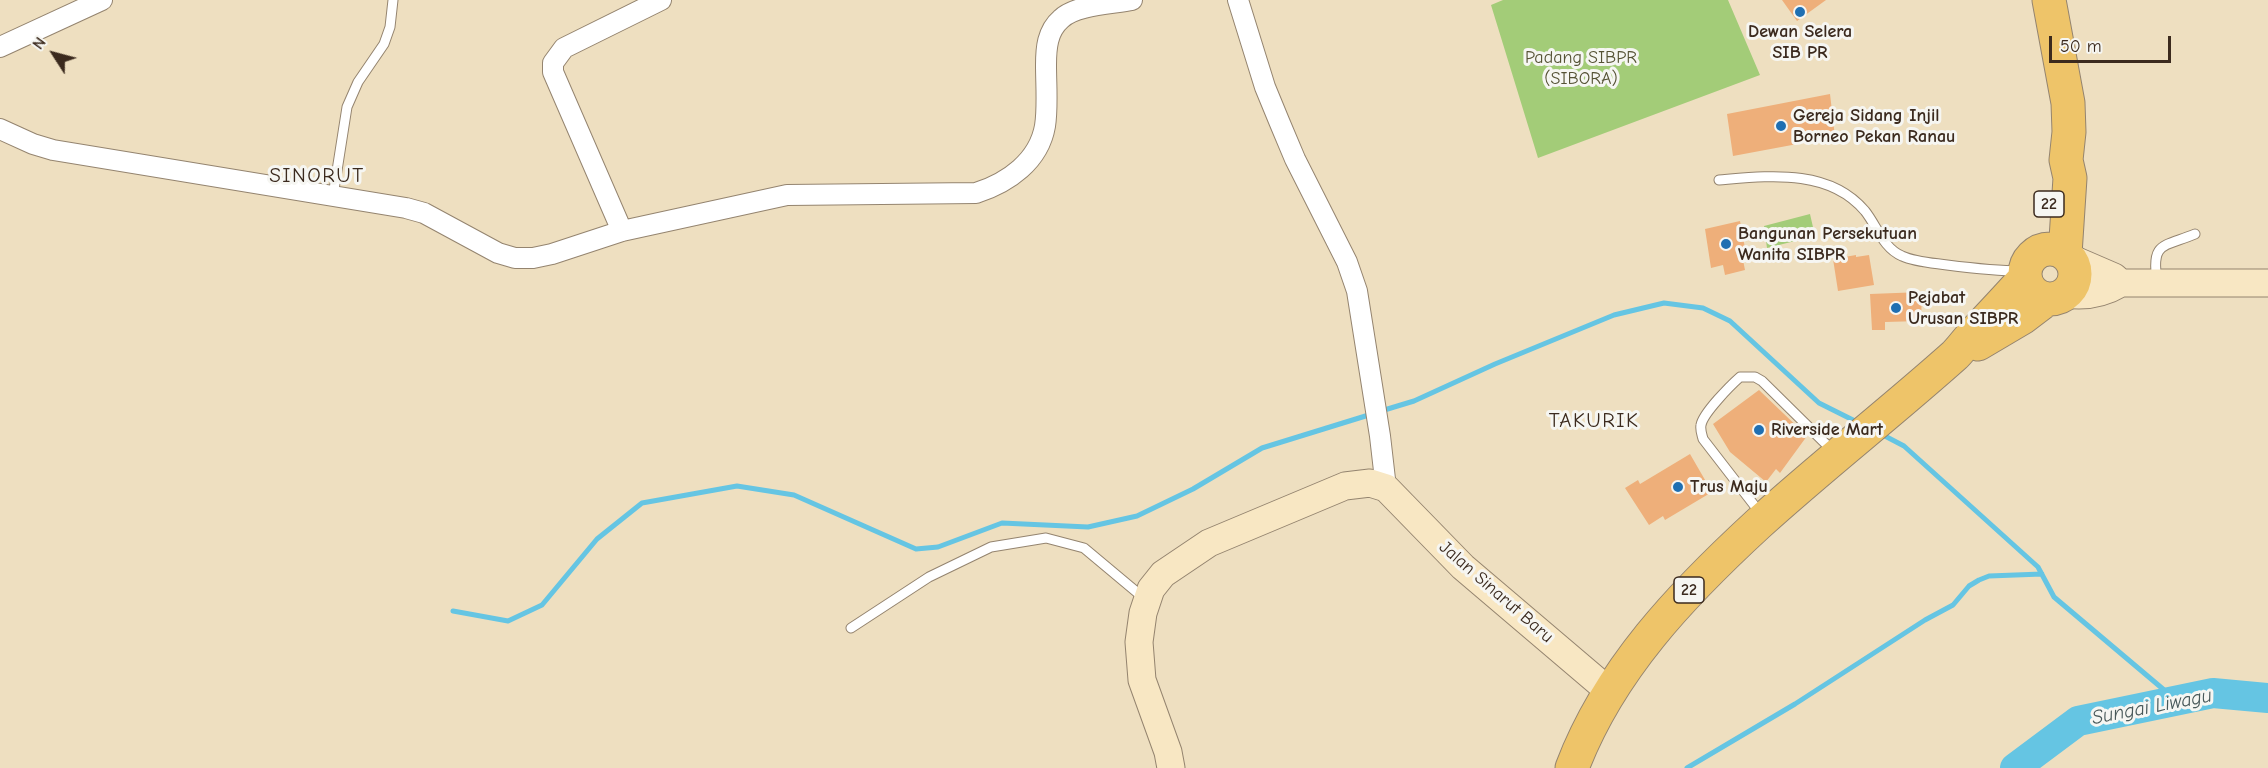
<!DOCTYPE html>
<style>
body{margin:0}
#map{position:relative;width:2268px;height:768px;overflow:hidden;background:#eedfc0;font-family:"Comic Neue",sans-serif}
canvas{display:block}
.north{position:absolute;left:24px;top:24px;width:60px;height:60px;-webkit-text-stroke:4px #f6f6f2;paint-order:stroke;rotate:306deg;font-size:16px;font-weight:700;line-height:24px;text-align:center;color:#3b2a1e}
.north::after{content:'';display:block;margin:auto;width:21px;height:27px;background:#3b2a1e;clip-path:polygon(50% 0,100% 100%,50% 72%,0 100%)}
.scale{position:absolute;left:2049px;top:36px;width:122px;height:27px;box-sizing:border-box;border:3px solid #3b2a1e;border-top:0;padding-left:8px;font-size:18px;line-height:21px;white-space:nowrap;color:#3b2a1e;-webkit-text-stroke:4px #f6f6f2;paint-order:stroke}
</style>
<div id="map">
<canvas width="2268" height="768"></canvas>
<div class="north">N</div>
<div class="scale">50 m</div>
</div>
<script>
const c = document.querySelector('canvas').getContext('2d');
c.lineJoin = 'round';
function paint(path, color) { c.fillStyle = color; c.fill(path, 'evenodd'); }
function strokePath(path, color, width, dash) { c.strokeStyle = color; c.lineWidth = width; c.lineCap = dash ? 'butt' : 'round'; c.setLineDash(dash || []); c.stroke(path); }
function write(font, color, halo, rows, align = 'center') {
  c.font = font + ' "Comic Neue",sans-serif'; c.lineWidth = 6; c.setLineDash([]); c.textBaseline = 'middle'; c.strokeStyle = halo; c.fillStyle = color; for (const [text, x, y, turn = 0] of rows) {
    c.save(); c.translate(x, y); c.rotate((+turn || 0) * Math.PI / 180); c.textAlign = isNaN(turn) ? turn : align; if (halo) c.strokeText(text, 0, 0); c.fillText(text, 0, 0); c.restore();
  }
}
const green = new Path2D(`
 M 1503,0 L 1728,0 L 1760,75 L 1538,158 L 1491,5 Z
 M 1810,214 L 1815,236 L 1767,248 L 1764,226 Z`);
const stream = new Path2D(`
 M 1381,411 L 1414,401 L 1495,364 L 1614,315 L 1664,303 L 1703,308 L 1730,321 L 1819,403 L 1859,423
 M 1881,434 L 1904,446 L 2038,567 L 2054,597 L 2176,700
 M 453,611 L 508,621 L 542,605 L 597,539 L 642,503 L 737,486 L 794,495 L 916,549 L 938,547 L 1002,523 L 1088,527 L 1137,516 L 1193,489 L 1262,448 L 1372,414
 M 1687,768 L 1795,704 L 1925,620 L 1953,605 L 1969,586 L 1979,580 L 1989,576 L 2042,574`);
const river = new Path2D(`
 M 2015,768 L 2078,721 L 2213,693 L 2268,698`);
const building = new Path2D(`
 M 1782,0 L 1826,0 L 1797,21 Z
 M 1830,94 L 1835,137 L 1733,156 L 1727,114 Z
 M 1740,221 L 1747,259 L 1743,260 L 1745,270 L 1725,275 L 1723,265 L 1711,268 L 1705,229 Z
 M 1856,255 L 1856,257 L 1869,255 L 1874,285 L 1838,291 L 1833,259 Z
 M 1922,292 L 1921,321 L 1885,322 L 1885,330 L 1872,330 L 1870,294 Z
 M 1759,390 L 1807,436 L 1780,473 L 1776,469 L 1766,482 L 1730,452 L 1713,424 Z
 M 1690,454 L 1712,492 L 1665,520 L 1663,516 L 1649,525 L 1625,488 L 1638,480 L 1640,484 Z`);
const lane = new Path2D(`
 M 1719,180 C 1768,176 1829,168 1865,211 C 1877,226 1883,248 1902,256 C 1915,262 1933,263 1947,265 C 1971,268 1995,271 2020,271
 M 333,196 L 347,107 L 358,82 L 384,44 L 390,27 L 393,0
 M 2157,281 C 2151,242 2163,247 2195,234
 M 1761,514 L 1703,439 C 1702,435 1700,430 1701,425 C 1703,413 1731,385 1740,377 L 1755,377 L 1762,381 L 1833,451
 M 851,628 L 929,577 L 991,547 L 1046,538 L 1084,548 L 1145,599`);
const street = new Path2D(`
 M 1238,0 L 1265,87 L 1279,121 L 1295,159 L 1347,262 L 1357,291 L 1380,436 L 1386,488
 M 0,47 L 102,0
 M 0,129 L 33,144 L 53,150 L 406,208 L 424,213 L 498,253 L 515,258 L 533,258 L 552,254 L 622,231 L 787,195 L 976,193 C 1008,183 1039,161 1045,126 C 1048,107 1046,85 1046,65 C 1046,49 1047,31 1061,19 C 1075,5 1112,4 1132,0
 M 622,231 L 553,72 L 553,63 L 564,48 L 661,0`);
const secondary = new Path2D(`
 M 2070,258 L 2114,277 L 2121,283
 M 2066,294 C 2085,297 2104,293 2121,283 L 2268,283
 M 1171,768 L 1168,752 L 1142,680 L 1139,642 L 1143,613 L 1151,589 L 1163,574 L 1209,543 L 1345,486 L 1370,483 L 1386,488 L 1463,567 L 1610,692`);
const highway = new Path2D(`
 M 2049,0 L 2068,103 L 2069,132 L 2066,160 L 2070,178 L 2065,254
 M2025 274a25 25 0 1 1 50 0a25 25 0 1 1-50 0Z
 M 1978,344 L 2022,318 L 2047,299
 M 1572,768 C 1609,670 1682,594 1758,524 C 1822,466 1890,413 1955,355 C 1962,348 1968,339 1976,331 C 1992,314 2009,296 2025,278`);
const markers = [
 [1800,12,6,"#1f6fb2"],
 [1781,126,6,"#1f6fb2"],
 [1726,244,6,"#1f6fb2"],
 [1896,308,6,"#1f6fb2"],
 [1759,430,6,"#1f6fb2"],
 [1678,487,6,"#1f6fb2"]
];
const shields = [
 [2049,204,30],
 [1689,590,30]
];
const shieldNames = [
 ["22",2049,204],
 ["22",1689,590]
];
const poiNames = [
 ["Dewan Selera",1800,32,"center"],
 ["SIB PR",1800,53,"center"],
 ["Gereja Sidang Injil",1793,116],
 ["Borneo Pekan Ranau",1793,137],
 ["Bangunan Persekutuan",1738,234],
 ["Wanita SIBPR",1738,255],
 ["Pejabat",1908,298],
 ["Urusan SIBPR",1908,319],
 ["Riverside Mart",1771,430],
 ["Trus Maju",1690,487]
];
const parkNames = [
 ["Padang SIBPR",1581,58],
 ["(SIBORA)",1581,79]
];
const streetNames = [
 ["Jalan Sinarut Baru",1496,592,41]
];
const waterNames = [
 ["Sungai Liwagu",2152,707,-11]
];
const quarterNames = [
 ["SINORUT",317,176],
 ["TAKURIK",1594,421]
];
paint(green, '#a3cc78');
strokePath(stream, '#65c5e3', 5);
strokePath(river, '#65c5e3', 30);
paint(building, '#eeaf7a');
strokePath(lane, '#94846f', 11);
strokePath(street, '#94846f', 22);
strokePath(secondary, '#94846f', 29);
strokePath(highway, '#94846f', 35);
strokePath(lane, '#fff', 9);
strokePath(street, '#fff', 20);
strokePath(secondary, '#f8e7c3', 27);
strokePath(highway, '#eec469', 33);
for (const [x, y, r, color] of markers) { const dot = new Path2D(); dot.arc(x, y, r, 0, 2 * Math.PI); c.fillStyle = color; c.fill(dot); strokePath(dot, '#f6f6f2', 2); }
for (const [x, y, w] of shields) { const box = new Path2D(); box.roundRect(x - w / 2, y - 13, w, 26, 4.5); c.fillStyle = '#f6f6f2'; c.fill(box); strokePath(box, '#3b2a1e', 1.5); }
write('bold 16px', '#3b2a1e', null, shieldNames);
write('bold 18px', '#3b2a1e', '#f6f6f2', poiNames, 'left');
write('18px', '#555234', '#f6f6f2', parkNames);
write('18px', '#3b2a1e', '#f6f6f2', streetNames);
write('italic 20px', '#485859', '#f6f6f2', waterNames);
c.letterSpacing = '1.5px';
write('21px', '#3b2a1e', '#f6f6f2', quarterNames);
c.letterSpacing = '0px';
</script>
